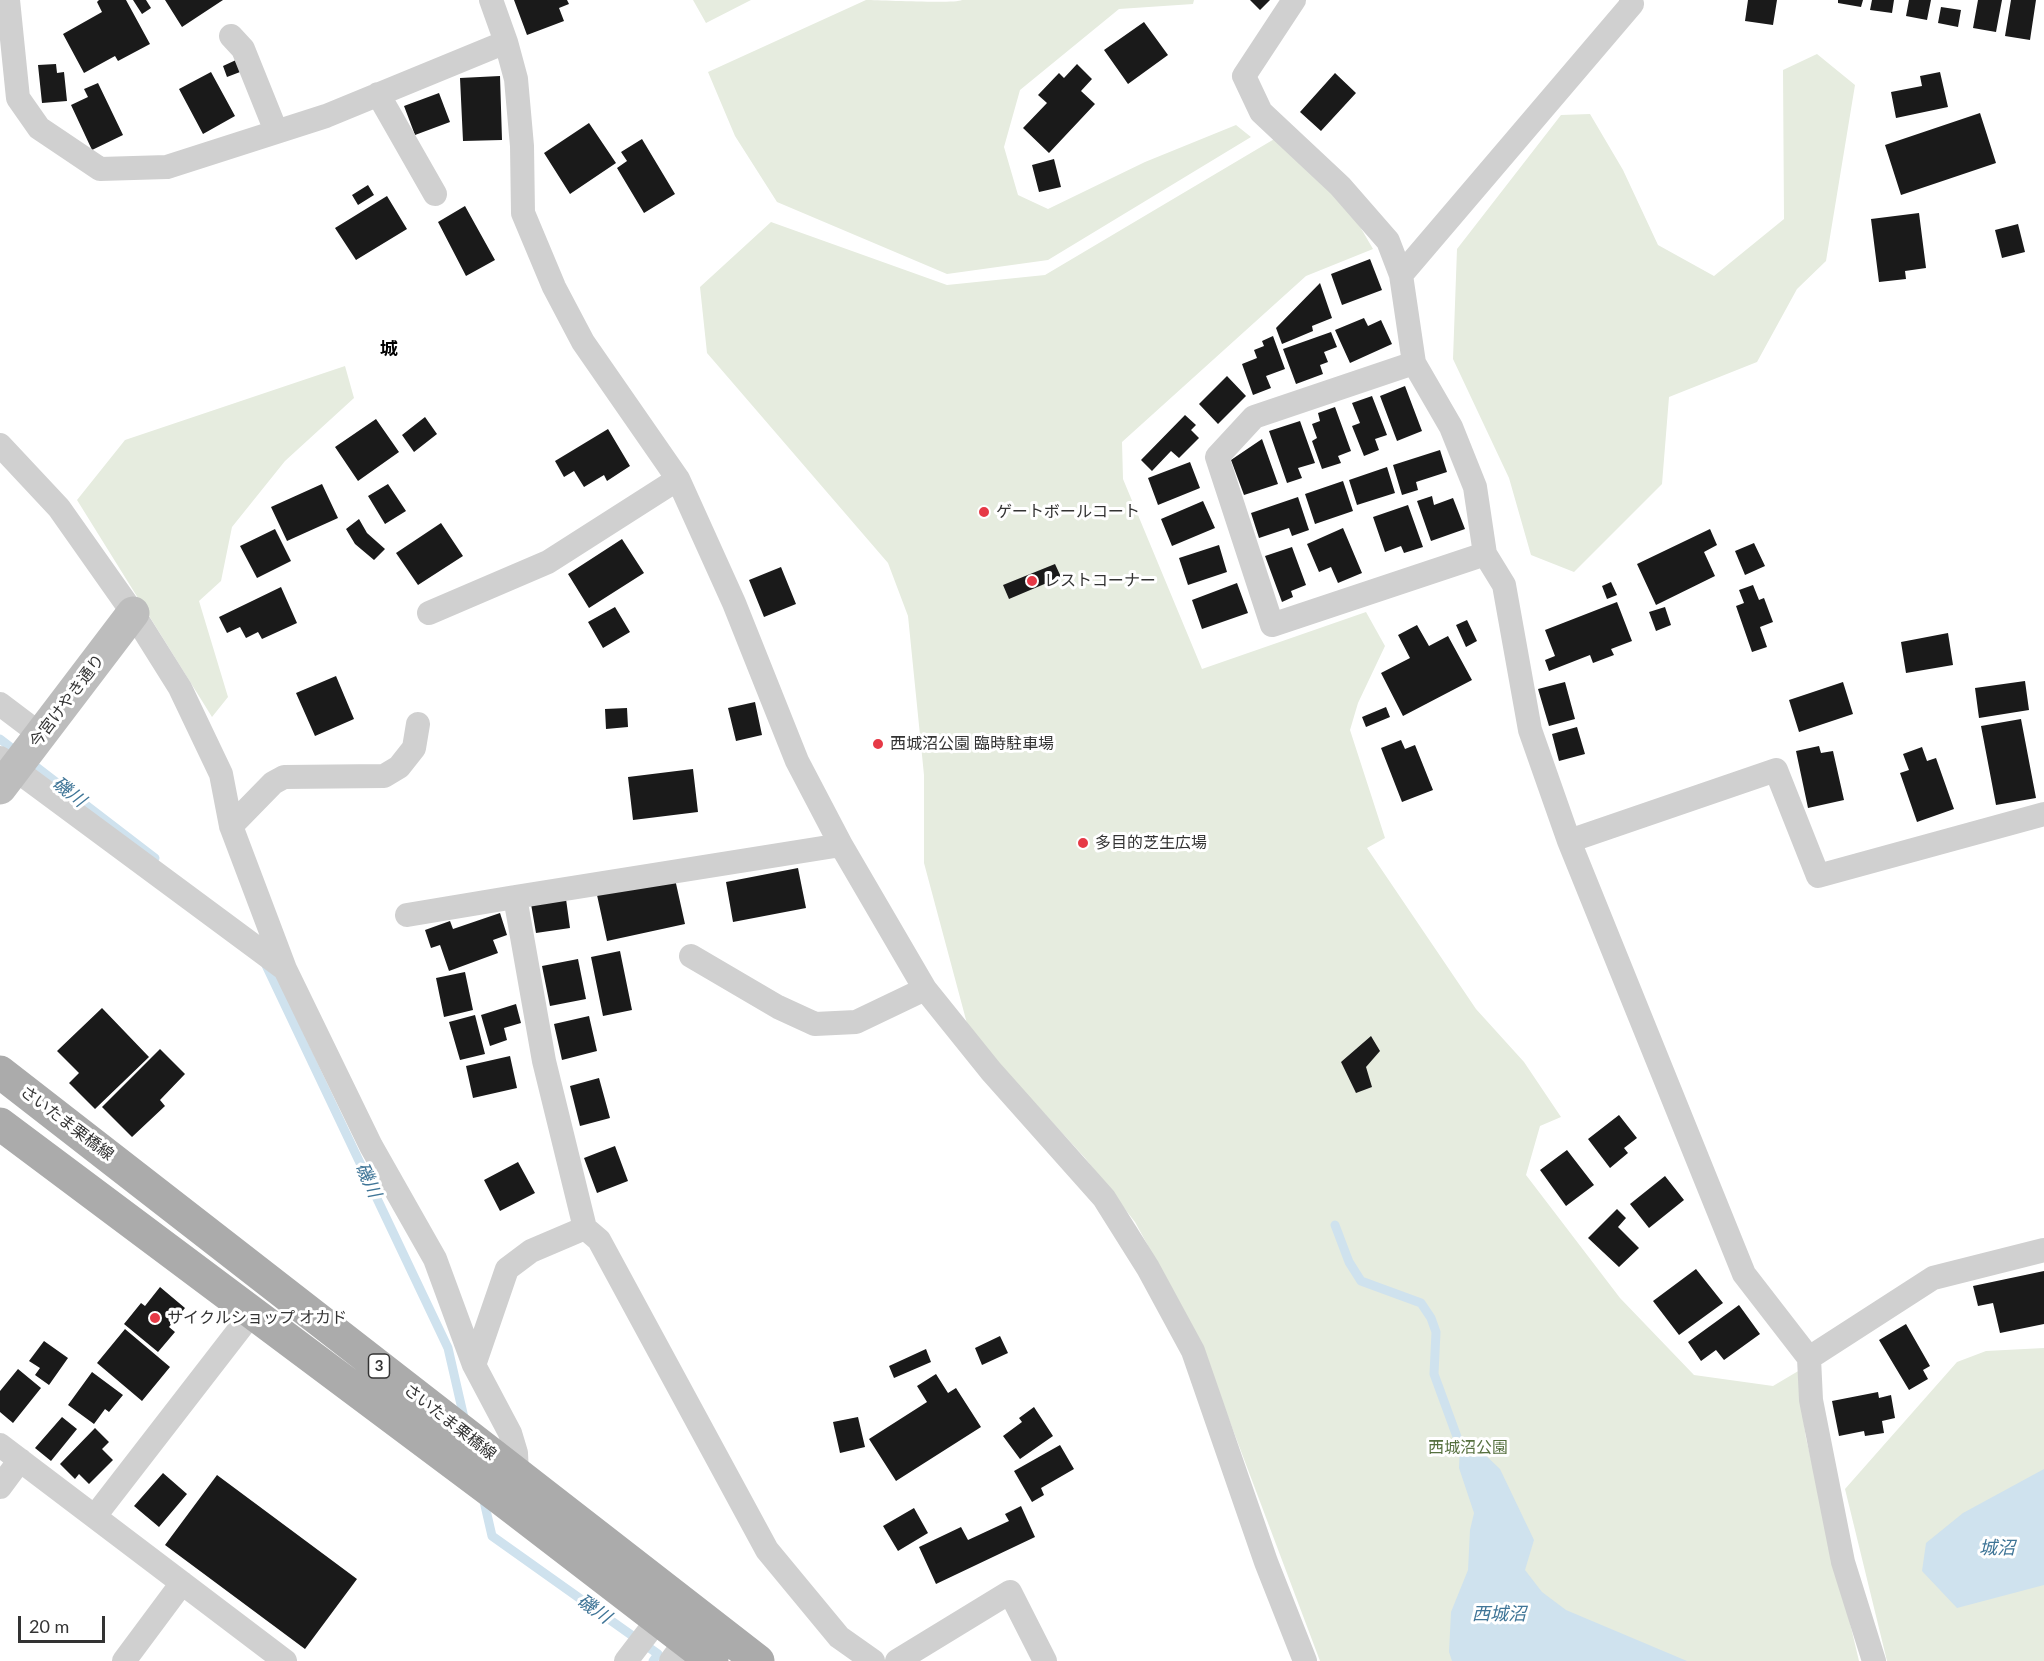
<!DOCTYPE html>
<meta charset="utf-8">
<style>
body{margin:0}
#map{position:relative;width:2044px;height:1661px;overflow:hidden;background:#fff;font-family:Lato,sans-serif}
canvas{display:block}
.scale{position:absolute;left:18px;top:1616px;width:87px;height:27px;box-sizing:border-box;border:3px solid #333;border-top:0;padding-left:8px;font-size:18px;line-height:21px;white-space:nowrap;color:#333;-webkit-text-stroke:4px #fff;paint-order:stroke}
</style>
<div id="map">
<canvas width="2044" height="1661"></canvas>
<div class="scale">20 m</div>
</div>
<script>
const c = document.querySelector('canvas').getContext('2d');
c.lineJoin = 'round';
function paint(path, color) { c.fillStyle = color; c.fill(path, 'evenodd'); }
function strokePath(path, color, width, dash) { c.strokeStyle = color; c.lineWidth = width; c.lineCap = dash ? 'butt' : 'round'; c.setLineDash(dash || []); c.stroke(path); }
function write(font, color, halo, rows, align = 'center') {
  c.font = font + ' Lato,"Noto Sans JP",sans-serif'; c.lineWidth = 6; c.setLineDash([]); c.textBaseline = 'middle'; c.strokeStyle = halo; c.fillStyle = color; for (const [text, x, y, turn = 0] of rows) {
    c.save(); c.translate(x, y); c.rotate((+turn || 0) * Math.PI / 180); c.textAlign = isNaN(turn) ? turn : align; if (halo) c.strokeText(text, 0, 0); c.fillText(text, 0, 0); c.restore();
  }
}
const green = new Path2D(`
 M 693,0 L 751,0 L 706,23 Z
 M 866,0 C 881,0 955,4 962,0 L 1194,0 L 1193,4 L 1119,9 L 1020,90 L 1004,147 L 1018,195 L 1048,209 L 1145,162 L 1236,125 L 1251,137 L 1048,260 L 947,274 L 777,202 L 735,136 L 708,72 Z
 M 1817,54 L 1855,85 L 1826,261 L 1797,289 L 1757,362 L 1669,397 L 1662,484 L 1574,572 L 1531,555 L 1509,478 L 1453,359 L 1457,249 L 1561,115 L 1590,114 L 1623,170 L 1658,245 L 1714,276 L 1784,219 L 1783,70 Z
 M 1276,138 L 1344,199 L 1373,249 L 1306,276 L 1122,442 L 1123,479 L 1202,669 L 1366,612 L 1385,646 L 1358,703 L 1350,730 L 1385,838 L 1367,848 L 1476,1009 L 1524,1062 L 1561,1117 L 1540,1126 L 1526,1175 L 1620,1298 L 1694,1375 L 1773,1386 L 1800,1370 L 1799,1390 L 1806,1438 L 1859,1661 L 1320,1661 L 1198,1337 L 1135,1222 L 1085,1158 L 969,1031 L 924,863 L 924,775 L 908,616 L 888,563 L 707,353 L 700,287 L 771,222 L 947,285 L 1045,275 Z
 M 345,366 L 354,398 L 285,461 L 232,527 L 221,581 L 199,601 L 228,697 L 212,717 L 77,500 L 125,440 Z
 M 2044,1348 L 2044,1661 L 1887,1661 L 1845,1489 L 1957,1362 L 1986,1351 Z`);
const water = new Path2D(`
 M 1460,1445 L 1481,1451 L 1500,1469 L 1534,1540 L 1525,1570 L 1542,1592 L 1566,1610 L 1687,1661 L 1452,1661 L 1449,1652 L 1451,1612 L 1468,1570 L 1470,1530 L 1474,1513 L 1459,1468 Z
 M 2044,1469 L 2044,1585 L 1957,1608 L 1922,1571 L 1926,1543 L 1963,1513 Z`);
const stream = new Path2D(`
 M 0,739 L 155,858
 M 265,963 L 448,1348 L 465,1422
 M 1335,1225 L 1349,1262 L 1361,1281 L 1421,1303 L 1431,1318 L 1436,1332 L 1434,1374 L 1460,1445
 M 483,1497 L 492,1536 L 658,1654 L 653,1661`);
const building = new Path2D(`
 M 99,0 L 126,0 L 150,44 L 118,61 L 115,56 L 84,73 L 63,34 L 102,12 L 97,2 Z
 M 133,0 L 146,0 L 151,8 L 142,14 Z
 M 165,0 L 223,0 L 182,27 Z
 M 514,0 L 567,0 L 569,4 L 559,8 L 564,21 L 527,35 Z
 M 1250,0 L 1270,0 L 1260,10 Z
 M 1748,0 L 1777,0 L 1773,25 L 1745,21 Z
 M 1838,0 L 1863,0 L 1861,7 L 1838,3 Z
 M 1872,0 L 1894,0 L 1892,13 L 1870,10 Z
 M 1909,0 L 1931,0 L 1927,20 L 1906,16 Z
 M 1978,0 L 2002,0 L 1996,32 L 1973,28 Z
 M 2011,0 L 2036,0 L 2030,40 L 2005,36 Z
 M 1941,7 L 1961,10 L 1958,27 L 1938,23 Z
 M 1144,22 L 1168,55 L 1128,84 L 1104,50 Z
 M 236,60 L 240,72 L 227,77 L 223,66 Z
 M 56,64 L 57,73 L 64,72 L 67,101 L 42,103 L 38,65 Z
 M 1077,64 L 1092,79 L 1081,91 L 1095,104 L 1049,153 L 1023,128 L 1047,103 L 1038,95 L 1059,73 L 1064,78 Z
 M 211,72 L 235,116 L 203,134 L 179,89 Z
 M 1940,72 L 1948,107 L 1896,118 L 1891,92 L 1922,86 L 1920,76 Z
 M 1335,73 L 1356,93 L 1321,131 L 1300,112 Z
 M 500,76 L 502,140 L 463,141 L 460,78 Z
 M 98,83 L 123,135 L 92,150 L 71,105 L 88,97 L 84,89 Z
 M 439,93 L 450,122 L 415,135 L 404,106 Z
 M 1980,113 L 1996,163 L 1901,195 L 1885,145 Z
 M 589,123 L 616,163 L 570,194 L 544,153 Z
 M 642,139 L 675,194 L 644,213 L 617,168 L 627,161 L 621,152 Z
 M 1054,159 L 1061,187 L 1039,192 L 1032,165 Z
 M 368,185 L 374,195 L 358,205 L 352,195 Z
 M 387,196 L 407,229 L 356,260 L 335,228 Z
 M 465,206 L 495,260 L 466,276 L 438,222 Z
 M 1919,213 L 1926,268 L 1905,271 L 1906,279 L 1879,282 L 1871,219 Z
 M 2018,224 L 2025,252 L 2002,258 L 1995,230 Z
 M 1370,259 L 1382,290 L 1342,305 L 1331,274 Z
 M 1320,283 L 1332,318 L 1312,326 L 1313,331 L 1282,344 L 1276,328 Z
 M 1364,318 L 1368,326 L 1381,320 L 1392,344 L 1350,363 L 1335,330 Z
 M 1331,332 L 1337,347 L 1324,352 L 1328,362 L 1320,365 L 1323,374 L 1296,384 L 1283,349 Z
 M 1273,336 L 1285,369 L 1266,376 L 1271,388 L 1253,395 L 1242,364 L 1257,358 L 1254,350 L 1264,346 L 1262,341 Z
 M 1227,376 L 1246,396 L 1218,424 L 1199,404 Z
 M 1405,386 L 1422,431 L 1397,441 L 1380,396 Z
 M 1372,396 L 1387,435 L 1375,439 L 1379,450 L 1364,456 L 1352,426 L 1360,423 L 1352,403 Z
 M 1335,407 L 1351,451 L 1338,456 L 1341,463 L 1322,469 L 1312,441 L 1317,438 L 1312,424 L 1320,421 L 1318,413 Z
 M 1185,415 L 1196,425 L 1191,430 L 1199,438 L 1179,458 L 1171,451 L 1152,471 L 1141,460 Z
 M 425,417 L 437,434 L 414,452 L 402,435 Z
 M 376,419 L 399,452 L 358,481 L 335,447 Z
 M 1300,421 L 1315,463 L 1298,468 L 1302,478 L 1287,483 L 1269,431 Z
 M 608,429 L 630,466 L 607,481 L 604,475 L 584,487 L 574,471 L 564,477 L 555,461 Z
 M 1262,439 L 1278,484 L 1244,495 L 1231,460 Z
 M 1440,450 L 1447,472 L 1416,482 L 1418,490 L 1402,495 L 1393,465 Z
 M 1190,462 L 1200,488 L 1158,505 L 1148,478 Z
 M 1387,467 L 1395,493 L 1357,505 L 1349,480 Z
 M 1343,481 L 1353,511 L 1315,524 L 1305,494 Z
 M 322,484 L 338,518 L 287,541 L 271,507 Z
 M 388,484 L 406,511 L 385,524 L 368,496 Z
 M 1432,496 L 1434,505 L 1453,498 L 1465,529 L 1431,541 L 1417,501 Z
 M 1298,497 L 1309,530 L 1292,536 L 1289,528 L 1259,538 L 1251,513 Z
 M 1203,501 L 1215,528 L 1172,546 L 1161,519 Z
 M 1408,505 L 1423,547 L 1404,553 L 1401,546 L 1385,552 L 1373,517 Z
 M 359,519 L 367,533 L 385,549 L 374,560 L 355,544 L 346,529 Z
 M 441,523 L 463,556 L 418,585 L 396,553 Z
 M 1343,528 L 1362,573 L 1338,583 L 1331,567 L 1319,572 L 1307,544 Z
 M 275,529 L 291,561 L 257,578 L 240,546 Z
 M 1710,529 L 1717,545 L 1704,552 L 1715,576 L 1656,605 L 1637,564 Z
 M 622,539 L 644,573 L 589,608 L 568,574 Z
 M 1754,543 L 1765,566 L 1745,575 L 1735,551 Z
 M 1219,545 L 1227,572 L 1188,585 L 1179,558 Z
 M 1292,547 L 1306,585 L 1291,591 L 1293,597 L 1282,602 L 1265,556 Z
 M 1055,564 L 1061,577 L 1009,599 L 1003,585 Z
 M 781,567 L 796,604 L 764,617 L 749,580 Z
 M 1611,582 L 1617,595 L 1607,599 L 1602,586 Z
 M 1237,583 L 1248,613 L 1202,629 L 1192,600 Z
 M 1753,585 L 1759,600 L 1764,598 L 1773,622 L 1760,627 L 1767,647 L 1752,652 L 1736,606 L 1744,603 L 1739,590 Z
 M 281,587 L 297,623 L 262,639 L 258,632 L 246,638 L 240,627 L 227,633 L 219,617 Z
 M 1617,602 L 1632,641 L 1611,649 L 1614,655 L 1593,663 L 1590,655 L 1549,671 L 1545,660 L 1555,656 L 1545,630 Z
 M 615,607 L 630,632 L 603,648 L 588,622 Z
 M 1665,607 L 1671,625 L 1656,631 L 1649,612 Z
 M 1467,620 L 1477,641 L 1466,647 L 1456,625 Z
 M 1417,625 L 1429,646 L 1448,636 L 1472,680 L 1403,716 L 1381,673 L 1410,658 L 1398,635 Z
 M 1948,633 L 1953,665 L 1906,673 L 1901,642 Z
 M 336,676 L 354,719 L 315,736 L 296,693 Z
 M 2025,681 L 2029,710 L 1979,718 L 1975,688 Z
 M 1565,682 L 1575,719 L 1549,726 L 1538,689 Z
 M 1843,682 L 1853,714 L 1799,732 L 1789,700 Z
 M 755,702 L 762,735 L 736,741 L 728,708 Z
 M 1386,707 L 1390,717 L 1366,727 L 1362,717 Z
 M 627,708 L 628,727 L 606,729 L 605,709 Z
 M 2021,719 L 2036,798 L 1996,805 L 1981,726 Z
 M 1577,727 L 1585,754 L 1559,761 L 1552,734 Z
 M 1401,740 L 1405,749 L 1415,745 L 1433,790 L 1402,802 L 1381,748 Z
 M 1819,746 L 1821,753 L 1833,751 L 1844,800 L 1808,808 L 1796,751 Z
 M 1922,747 L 1927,761 L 1936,758 L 1954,809 L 1917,822 L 1900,773 L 1909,770 L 1903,754 Z
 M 693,769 L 698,812 L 633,820 L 628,777 Z
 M 798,868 L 806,908 L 733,922 L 726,882 Z
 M 675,879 L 685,924 L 607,941 L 597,895 Z
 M 566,899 L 570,928 L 536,933 L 531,904 Z
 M 500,913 L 507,935 L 493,940 L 498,953 L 449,971 L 440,945 L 431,948 L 425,930 L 450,921 L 453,929 Z
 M 620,951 L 632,1010 L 603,1016 L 591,957 Z
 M 578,959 L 586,999 L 550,1006 L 542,966 Z
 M 465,972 L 473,1010 L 444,1017 L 436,978 Z
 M 516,1004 L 521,1023 L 504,1028 L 507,1040 L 490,1046 L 481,1015 Z
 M 102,1008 L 149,1057 L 95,1109 L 69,1083 L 79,1073 L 57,1051 Z
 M 475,1015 L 485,1054 L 460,1060 L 449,1022 Z
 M 589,1016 L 597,1051 L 562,1060 L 554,1024 Z
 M 1371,1036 L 1380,1051 L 1366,1067 L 1372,1087 L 1356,1093 L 1341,1062 Z
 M 160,1049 L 185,1074 L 160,1100 L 165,1106 L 132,1137 L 102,1107 Z
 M 510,1056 L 517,1088 L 473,1098 L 466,1066 Z
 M 599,1078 L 610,1118 L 580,1126 L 570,1086 Z
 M 1619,1115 L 1637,1138 L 1624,1148 L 1628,1153 L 1610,1168 L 1588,1139 Z
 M 615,1146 L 628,1181 L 597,1193 L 584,1158 Z
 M 1567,1150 L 1594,1185 L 1566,1206 L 1540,1170 Z
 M 518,1162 L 535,1193 L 500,1211 L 484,1180 Z
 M 1665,1176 L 1684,1200 L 1649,1228 L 1630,1204 Z
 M 1617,1209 L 1626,1218 L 1618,1227 L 1639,1248 L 1619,1267 L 1588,1238 Z
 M 1696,1269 L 1723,1303 L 1679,1335 L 1653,1301 Z
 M 2044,1271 L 2044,1324 L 2000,1333 L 1993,1303 L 1978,1306 L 1973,1286 Z
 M 160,1287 L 185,1308 L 169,1327 L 175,1332 L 158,1352 L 124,1324 L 141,1303 L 145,1306 Z
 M 1739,1305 L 1760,1334 L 1724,1360 L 1716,1350 L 1701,1361 L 1688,1342 Z
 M 1906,1324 L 1930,1366 L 1923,1370 L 1928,1379 L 1909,1390 L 1879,1340 Z
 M 125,1329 L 170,1367 L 142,1401 L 97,1363 Z
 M 1000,1336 L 1008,1353 L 982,1365 L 975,1348 Z
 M 44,1341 L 68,1358 L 49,1385 L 35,1375 L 40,1368 L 29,1361 Z
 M 926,1349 L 931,1362 L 894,1378 L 889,1366 Z
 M 18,1369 L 41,1388 L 13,1423 L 0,1412 L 0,1391 Z
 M 92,1372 L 123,1395 L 109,1412 L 105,1409 L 94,1424 L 68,1405 Z
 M 936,1374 L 948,1393 L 956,1388 L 981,1427 L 896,1481 L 869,1439 L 927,1402 L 917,1386 Z
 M 1878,1392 L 1879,1398 L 1891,1395 L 1895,1418 L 1882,1421 L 1884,1433 L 1865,1436 L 1864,1431 L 1839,1436 L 1832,1401 Z
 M 1034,1407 L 1053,1436 L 1020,1459 L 1003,1436 L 1022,1422 L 1019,1418 Z
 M 62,1417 L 77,1429 L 51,1461 L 35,1448 Z
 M 858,1417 L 865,1447 L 840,1453 L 833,1422 Z
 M 95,1428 L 109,1442 L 102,1449 L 113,1460 L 89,1484 L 79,1474 L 75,1479 L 60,1464 Z
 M 1060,1445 L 1074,1469 L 1041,1488 L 1044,1495 L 1032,1502 L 1014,1471 Z
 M 163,1473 L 187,1494 L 159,1527 L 134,1506 Z
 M 217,1475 L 357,1579 L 305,1649 L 165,1545 Z
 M 1021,1506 L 1035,1537 L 936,1584 L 919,1547 L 961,1527 L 968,1540 L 1009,1521 L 1005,1514 Z
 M 914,1508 L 928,1533 L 898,1551 L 883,1526 Z`);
const street = new Path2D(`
 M 8,0 L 18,98 L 39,128 L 100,169 L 167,167 L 326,116 L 506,42
 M 491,0 L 506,42 L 516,79 L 522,146 L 523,213 L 554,287 L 583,342 L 678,479 L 734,603 L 797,761 L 841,845 L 925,989 L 991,1071 L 1104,1198 L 1148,1268 L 1193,1351 L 1266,1562 L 1305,1661
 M 1294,0 L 1244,76 L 1261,112 L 1340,186 L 1388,241 L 1401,275 L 1414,363 L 1451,427 L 1475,487 L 1485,554 L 1504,585 L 1530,730 L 1569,841 L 1744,1274 L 1809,1358 L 1811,1400 L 1843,1562 L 1874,1661
 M 231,36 L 243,49 L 276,131
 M 378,94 L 435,194
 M 1401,275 L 1632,4 L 1631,0
 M 1414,363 L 1254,417 L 1217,457 L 1272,625 L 1485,554
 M 0,445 L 59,508 L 133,613 L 180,688 L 221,774 L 231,826 L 285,969 L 371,1146 L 435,1259 L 474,1365 L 510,1433 L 516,1453 L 517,1474
 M 429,613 L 548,562 L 678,479
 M 0,704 L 41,735
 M 0,758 L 285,969
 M 231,826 L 273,783 L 284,777 L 384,776 L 399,767 L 414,748 L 418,724
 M 1569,841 L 1776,770 L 1818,876 L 2044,814
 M 407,915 L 515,897
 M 691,956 L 778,1007 L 815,1024 L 856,1022 L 925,989
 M 585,1228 L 599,1240 L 767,1550 L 839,1637 L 873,1661
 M 1809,1358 L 1933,1278 L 2044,1250
 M 474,1365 L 507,1269 L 531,1251 L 585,1228 L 544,1061 L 515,897 L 841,845
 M 0,1445 L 285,1661
 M 0,1487 L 20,1460
 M 95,1516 L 252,1313
 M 124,1661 L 182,1583
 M 626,1661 L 659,1618
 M 671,1661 L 686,1641
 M 897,1661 L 1010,1592 L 1045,1661`);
const secondary = new Path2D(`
 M 0,788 L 133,613`);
const primary = new Path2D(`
 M 0,1072 L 758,1661
 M 0,1124 L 500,1498 L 712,1661`);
const markers = [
 [984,512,6,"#e63946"],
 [1032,581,6,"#e63946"],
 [878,744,6,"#e63946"],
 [1083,843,6,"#e63946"],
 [155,1318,6,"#e63946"]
];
const shields = [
 [379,1366,21]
];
const shieldNames = [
 ["3",379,1366]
];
const poiNames = [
 ["ゲートボールコート",996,512],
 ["レストコーナー",1044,581],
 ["西城沼公園 臨時駐車場",890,744],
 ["多目的芝生広場",1095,843],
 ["サイクルショップ オカド",167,1318]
];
const streetNames = [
 ["今宮けやき通り",67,701,-53],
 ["さいたま栗橋線",67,1123,37],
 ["さいたま栗橋線",450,1422,38]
];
const parkNames = [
 ["西城沼公園",1468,1448]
];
const neighbourhoodNames = [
 ["城",389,349]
];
const waterNames = [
 ["磯川",69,792,38],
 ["磯川",368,1180,65],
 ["城沼",1997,1548],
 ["磯川",594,1609,35],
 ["西城沼",1499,1614]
];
paint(green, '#e6ecdf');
paint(water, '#cfe2ee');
strokePath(stream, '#cfe2ee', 9);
paint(building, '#1a1a1a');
strokePath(street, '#d0d0d0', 24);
strokePath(secondary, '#bdbdbd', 33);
strokePath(primary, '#ababab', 33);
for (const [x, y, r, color] of markers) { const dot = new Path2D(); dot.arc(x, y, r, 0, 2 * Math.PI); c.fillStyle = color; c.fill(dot); strokePath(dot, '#fff', 2); }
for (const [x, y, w] of shields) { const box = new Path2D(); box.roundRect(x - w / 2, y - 12, w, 24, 4.5); c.fillStyle = '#fff'; c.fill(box); strokePath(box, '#333', 1.5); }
write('bold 15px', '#333', null, shieldNames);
write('16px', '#333', '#fff', poiNames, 'left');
write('16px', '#333', '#fff', streetNames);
write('16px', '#56703f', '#fff', parkNames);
write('bold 18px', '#000', '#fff', neighbourhoodNames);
write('italic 18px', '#3f7597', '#fff', waterNames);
</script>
